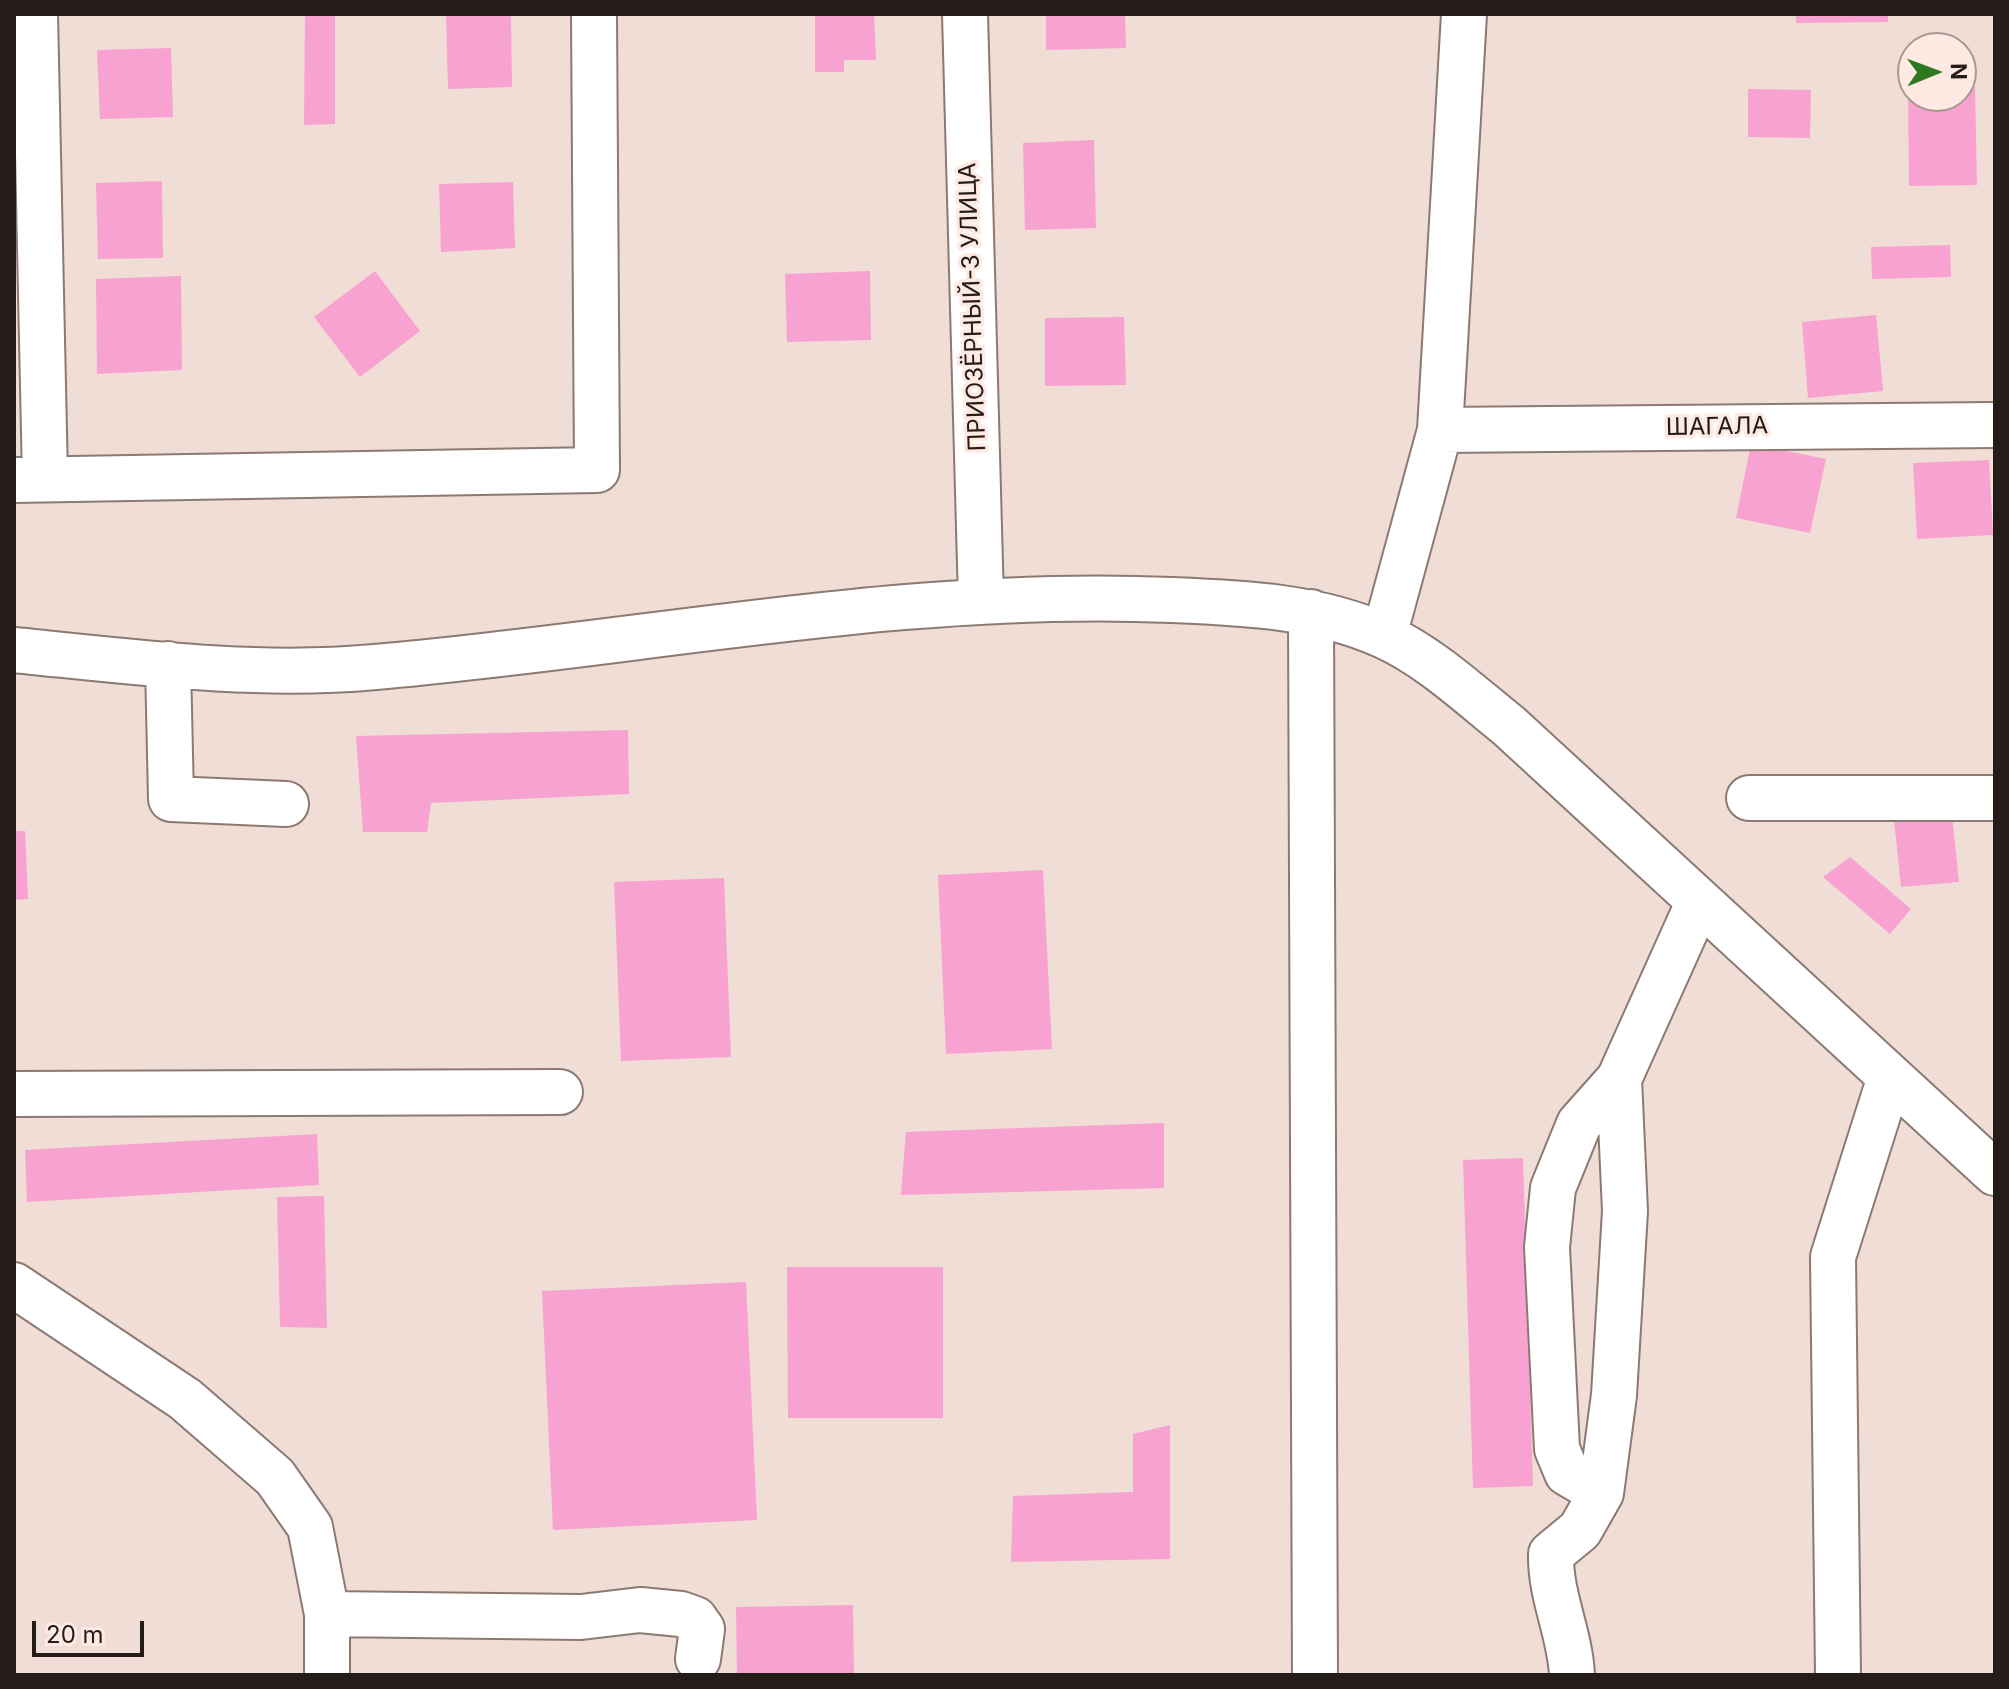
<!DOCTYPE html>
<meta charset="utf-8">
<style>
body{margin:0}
#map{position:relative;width:2009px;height:1689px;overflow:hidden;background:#f0ddd5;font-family:Inter,sans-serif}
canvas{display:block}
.frame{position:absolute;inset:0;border:16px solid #231c19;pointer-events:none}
.north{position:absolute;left:1897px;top:32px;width:80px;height:80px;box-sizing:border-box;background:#feeae2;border:2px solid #a69892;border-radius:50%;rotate:89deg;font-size:22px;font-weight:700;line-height:32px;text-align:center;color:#231c19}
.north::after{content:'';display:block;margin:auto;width:28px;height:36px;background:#2e7920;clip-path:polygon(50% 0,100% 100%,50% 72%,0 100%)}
.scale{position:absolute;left:32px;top:1621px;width:112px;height:36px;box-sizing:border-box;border:4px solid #231c19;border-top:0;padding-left:10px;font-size:24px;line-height:28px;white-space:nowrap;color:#231c19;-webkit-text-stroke:6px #feeae2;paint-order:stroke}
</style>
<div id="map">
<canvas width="2009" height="1689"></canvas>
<div class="frame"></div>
<div class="north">N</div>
<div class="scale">20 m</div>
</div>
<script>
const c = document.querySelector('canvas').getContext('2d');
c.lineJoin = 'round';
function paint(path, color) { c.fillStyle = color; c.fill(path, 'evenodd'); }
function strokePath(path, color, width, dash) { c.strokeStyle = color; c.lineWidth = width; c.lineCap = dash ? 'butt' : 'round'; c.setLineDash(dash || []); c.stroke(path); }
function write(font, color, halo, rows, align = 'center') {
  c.font = font + ' Inter,sans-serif'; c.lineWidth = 7; c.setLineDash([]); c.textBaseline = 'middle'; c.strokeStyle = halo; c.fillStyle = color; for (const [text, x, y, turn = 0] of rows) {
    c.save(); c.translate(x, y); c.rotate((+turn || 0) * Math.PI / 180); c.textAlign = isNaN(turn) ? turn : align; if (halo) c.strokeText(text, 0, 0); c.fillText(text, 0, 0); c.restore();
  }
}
const building = new Path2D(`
 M 305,14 L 335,14 L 335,124 L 304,125 Z
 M 446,14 L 511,14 L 512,87 L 448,89 Z
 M 815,14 L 874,14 L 876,60 L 844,60 L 844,72 L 815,72 Z
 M 1046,14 L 1125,14 L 1126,48 L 1046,50 Z
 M 1796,14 L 1888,14 L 1888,22 L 1796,23 Z
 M 171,48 L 173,117 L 100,119 L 97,50 Z
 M 1913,87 L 1913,96 L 1961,96 L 1961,87 L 1975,87 L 1977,185 L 1909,186 L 1908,88 Z
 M 1748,89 L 1811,90 L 1810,138 L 1748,137 Z
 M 1094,140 L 1096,228 L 1025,230 L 1023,143 Z
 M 162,181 L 163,258 L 98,259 L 96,183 Z
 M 513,182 L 515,248 L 441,252 L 439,184 Z
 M 1950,245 L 1951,277 L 1872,279 L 1871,247 Z
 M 375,271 L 420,331 L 360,377 L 314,317 Z
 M 870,271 L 871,340 L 787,342 L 785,274 Z
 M 181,276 L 182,370 L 97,374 L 96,279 Z
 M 1876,315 L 1883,391 L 1808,398 L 1802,322 Z
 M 1124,317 L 1126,385 L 1045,386 L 1045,318 Z
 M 1751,444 L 1826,459 L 1810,533 L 1736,518 Z
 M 1989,460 L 1993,535 L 1917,539 L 1913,463 Z
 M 628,730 L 629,794 L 431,803 L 427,832 L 363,832 L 356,736 Z
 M 1952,815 L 1959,882 L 1901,887 L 1894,820 Z
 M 14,831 L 25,831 L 28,899 L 14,900 Z
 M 1850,857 L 1911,909 L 1890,934 L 1823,877 Z
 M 1043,870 L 1052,1049 L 946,1054 L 938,875 Z
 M 724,878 L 731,1057 L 621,1061 L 614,882 Z
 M 1164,1123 L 1164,1188 L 901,1195 L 906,1132 Z
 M 317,1134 L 319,1185 L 27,1202 L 25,1150 Z
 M 1523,1158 L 1533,1486 L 1473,1488 L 1463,1160 Z
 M 324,1196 L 327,1328 L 280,1327 L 277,1197 Z
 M 787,1267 L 943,1267 L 943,1418 L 788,1418 Z
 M 746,1282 L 757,1520 L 553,1530 L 542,1291 Z
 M 1170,1425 L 1170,1559 L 1011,1562 L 1013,1496 L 1133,1492 L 1133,1434 Z
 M 853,1605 L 854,1675 L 737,1675 L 736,1607 Z`);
const minor = new Path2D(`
 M 35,14 L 45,479
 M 965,14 L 981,601
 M 1440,430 L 1995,425
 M 14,480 L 597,470 L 594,14
 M 1311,612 L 1315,1675
 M 1384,636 L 1440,430 L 1464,14
 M 14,650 C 134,662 255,678 375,667 C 641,644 905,588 1172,600 C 1244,603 1318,606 1384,636 C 1430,657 1469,694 1509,726 L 1995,1173
 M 168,664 L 171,799 L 286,804
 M 1749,798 L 1995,798
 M 14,1094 L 560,1092
 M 14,1285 L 185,1399 L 275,1477 L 310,1527 L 327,1614 L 327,1675
 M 1601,1493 L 1567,1473 L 1557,1449 L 1547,1247 L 1553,1188 L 1579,1124 L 1619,1079
 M 327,1614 L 581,1617 L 640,1610 L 681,1614 L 695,1619 L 702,1629 L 698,1659
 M 1572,1675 C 1570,1633 1550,1596 1551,1554 L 1580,1530 L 1601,1493 L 1614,1395 L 1625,1211 L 1619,1079 L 1699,901
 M 1838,1675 L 1833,1257 L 1890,1077`);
const streetNames = [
 ["ПРИОЗЁРНЫЙ-3 УЛИЦА",973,307,-92],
 ["ШАГАЛА",1717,427,-1]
];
paint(building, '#f8a2d1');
strokePath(minor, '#8b7a72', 48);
strokePath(minor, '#fff', 44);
write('24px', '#231c19', '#feeae2', streetNames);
</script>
